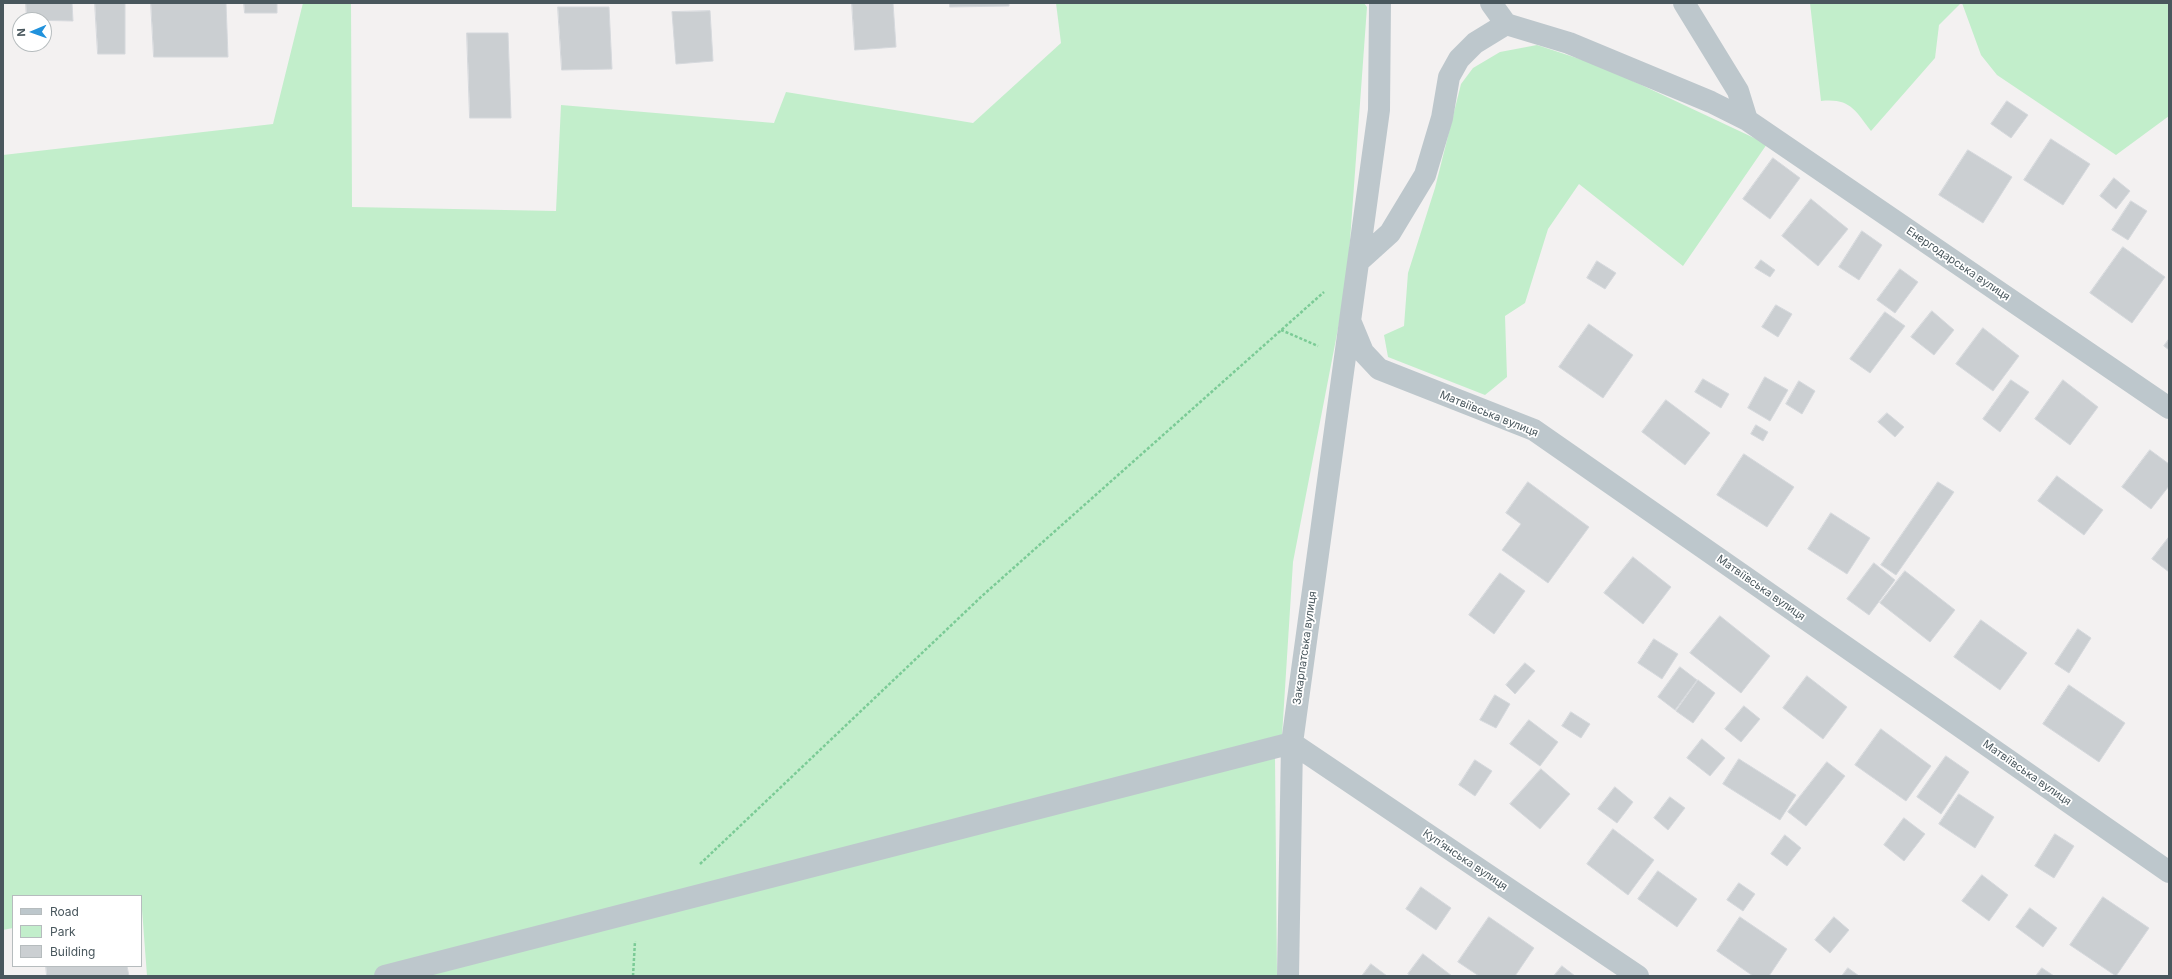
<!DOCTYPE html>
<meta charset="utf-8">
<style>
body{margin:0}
#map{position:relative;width:2172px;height:979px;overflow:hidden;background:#f3f1f1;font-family:Inter,sans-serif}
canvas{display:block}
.frame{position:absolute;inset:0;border:4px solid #49575d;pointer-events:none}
.legend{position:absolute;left:12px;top:895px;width:130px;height:72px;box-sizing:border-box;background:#fff;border:1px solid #b6bcbe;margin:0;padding:5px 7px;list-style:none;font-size:12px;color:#49575d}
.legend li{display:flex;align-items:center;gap:8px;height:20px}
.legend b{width:20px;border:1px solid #b6bcbe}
.north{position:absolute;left:12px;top:12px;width:40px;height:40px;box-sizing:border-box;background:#fff;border:1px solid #b6bcbe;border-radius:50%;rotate:268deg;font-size:11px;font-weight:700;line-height:16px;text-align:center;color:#49575d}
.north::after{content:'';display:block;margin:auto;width:14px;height:18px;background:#2192dc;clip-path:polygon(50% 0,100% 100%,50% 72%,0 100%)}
</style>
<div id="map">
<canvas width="2172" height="979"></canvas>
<div class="frame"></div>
<ul class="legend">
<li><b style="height:5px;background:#bdc7cc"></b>Road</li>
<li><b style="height:11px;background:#c2eecb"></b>Park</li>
<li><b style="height:11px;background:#cbcfd2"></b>Building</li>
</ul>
<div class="north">N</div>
</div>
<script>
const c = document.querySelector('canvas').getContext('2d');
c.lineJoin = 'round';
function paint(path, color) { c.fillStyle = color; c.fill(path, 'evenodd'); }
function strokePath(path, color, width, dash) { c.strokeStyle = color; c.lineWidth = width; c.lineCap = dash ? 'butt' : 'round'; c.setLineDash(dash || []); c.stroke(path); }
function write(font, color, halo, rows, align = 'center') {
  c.font = font + ' Inter,sans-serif'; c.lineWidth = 3.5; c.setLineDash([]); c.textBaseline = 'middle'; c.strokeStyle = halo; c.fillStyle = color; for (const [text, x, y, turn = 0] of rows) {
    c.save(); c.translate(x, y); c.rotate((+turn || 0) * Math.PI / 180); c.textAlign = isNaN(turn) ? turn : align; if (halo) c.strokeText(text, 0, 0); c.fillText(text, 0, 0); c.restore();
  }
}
const green = new Path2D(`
 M 303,3 L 351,3 L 352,207 L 556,211 L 561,105 L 774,123 L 786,92 L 973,123 L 1061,43 L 1056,3 L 1364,3 L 1367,7 L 1347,282 L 1293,562 L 1282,736 L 370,976 L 147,976 L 141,896 L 13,896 L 13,928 L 3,930 L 3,155 L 273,124 Z
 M 1810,3 L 1961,3 L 1939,25 L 1935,58 L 1871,131 C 1855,110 1850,98 1821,101 Z
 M 1962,3 L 2169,3 L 2169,116 L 2116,155 L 1997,75 L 1981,55 Z
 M 1537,45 L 1601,66 L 1767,144 L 1683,266 L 1579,184 L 1548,229 L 1525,303 L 1505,316 L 1507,377 L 1485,395 L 1388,357 L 1384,335 L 1404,326 L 1408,273 L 1435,188 L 1461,84 L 1473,68 L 1500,52 Z
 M 1275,757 L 1277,976 L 410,976 Z`);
const building = new Path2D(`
 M 26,3 L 72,3 L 73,21 L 27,20 Z
 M 95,3 L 125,3 L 125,54 L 98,54 Z
 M 151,3 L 226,3 L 228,57 L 154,57 Z
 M 244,3 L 277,3 L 277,13 L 245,13 Z
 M 852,3 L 893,3 L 896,47 L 855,50 Z
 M 950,3 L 1009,3 L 1009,6 L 950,7 Z
 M 558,7 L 609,7 L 612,69 L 562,70 Z
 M 710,11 L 713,61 L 676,64 L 672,12 Z
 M 467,33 L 508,33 L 511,118 L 470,118 Z
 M 2007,101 L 2028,115 L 2011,138 L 1991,124 Z
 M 2051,139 L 2090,164 L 2063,205 L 2024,180 Z
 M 1968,150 L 2012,177 L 1983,223 L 1939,195 Z
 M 1773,158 L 1800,178 L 1770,219 L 1743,199 Z
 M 2114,178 L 2130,191 L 2116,209 L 2100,196 Z
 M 1811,199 L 1848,229 L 1818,266 L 1782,236 Z
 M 2131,201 L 2147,211 L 2128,240 L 2112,230 Z
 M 1862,231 L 1882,245 L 1859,280 L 1839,267 Z
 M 2123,247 L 2165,277 L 2132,323 L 2090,293 Z
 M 1761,260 L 1775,270 L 1770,277 L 1755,268 Z
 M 1597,261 L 1616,273 L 1605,289 L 1587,278 Z
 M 1900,269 L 1918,282 L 1895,313 L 1877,300 Z
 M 1776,305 L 1792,314 L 1778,337 L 1762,327 Z
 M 1932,311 L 1954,330 L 1934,355 L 1911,337 Z
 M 1885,312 L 1905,326 L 1870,373 L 1850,359 Z
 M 1589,324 L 1633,355 L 1603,398 L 1559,367 Z
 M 1983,328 L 2019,356 L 1993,391 L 1956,364 Z
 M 2169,339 L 2169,350 L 2164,346 Z
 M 1765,377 L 1788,390 L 1770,421 L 1748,408 Z
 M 1703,379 L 1729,394 L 1721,408 L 1695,392 Z
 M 2011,380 L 2029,392 L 2000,432 L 1983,419 Z
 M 2063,380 L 2098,407 L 2070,445 L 2035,419 Z
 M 1799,381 L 1815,391 L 1802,414 L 1786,404 Z
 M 1666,400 L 1710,433 L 1685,465 L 1642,432 Z
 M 1887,413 L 1904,427 L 1895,437 L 1878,422 Z
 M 1756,425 L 1768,432 L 1763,441 L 1751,434 Z
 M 2150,450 L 2169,464 L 2169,486 L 2151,509 L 2122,487 Z
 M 1744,454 L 1794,487 L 1767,527 L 1717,495 Z
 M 2057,476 L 2103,510 L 2084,535 L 2038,501 Z
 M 1528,482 L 1589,527 L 1548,583 L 1502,550 L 1521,524 L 1506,513 Z
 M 1938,482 L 1954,492 L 1896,575 L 1881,565 Z
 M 1831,513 L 1870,538 L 1847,574 L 1808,549 Z
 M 2169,537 L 2169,572 L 2152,559 Z
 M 1633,557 L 1671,587 L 1643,624 L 1604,593 Z
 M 1874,563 L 1895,580 L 1869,615 L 1847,599 Z
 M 1905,571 L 1955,610 L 1930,642 L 1880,603 Z
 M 1500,573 L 1525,591 L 1494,634 L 1469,615 Z
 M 1720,616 L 1770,656 L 1741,693 L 1690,653 Z
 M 1981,620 L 2027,653 L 2000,690 L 1954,657 Z
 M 2078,629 L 2091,638 L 2069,673 L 2055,664 Z
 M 1654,639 L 1678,654 L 1662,679 L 1638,663 Z
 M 1525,663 L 1535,671 L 1515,694 L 1506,685 Z
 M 1680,667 L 1697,680 L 1675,710 L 1658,697 Z
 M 1807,676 L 1847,707 L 1823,739 L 1783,708 Z
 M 1698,680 L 1715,693 L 1693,723 L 1676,711 Z
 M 2069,685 L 2125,723 L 2099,762 L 2043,724 Z
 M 1495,695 L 1510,704 L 1496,728 L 1480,720 Z
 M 1744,706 L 1760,719 L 1741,742 L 1725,729 Z
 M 1571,712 L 1590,724 L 1581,738 L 1562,726 Z
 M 1529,720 L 1558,742 L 1540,766 L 1510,744 Z
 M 1881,729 L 1931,766 L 1906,801 L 1855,765 Z
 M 1702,739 L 1725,758 L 1710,776 L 1687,758 Z
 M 1946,756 L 1969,772 L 1941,814 L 1917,797 Z
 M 1739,759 L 1796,795 L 1780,820 L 1723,784 Z
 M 1475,760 L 1492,771 L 1475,796 L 1459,785 Z
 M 1827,762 L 1845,776 L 1806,826 L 1788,812 Z
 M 1541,769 L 1570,794 L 1540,829 L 1510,804 Z
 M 1615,787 L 1633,802 L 1617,823 L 1598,809 Z
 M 1959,794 L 1994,817 L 1975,848 L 1939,824 Z
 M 1670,797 L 1685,808 L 1668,830 L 1654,818 Z
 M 1904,818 L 1925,834 L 1904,861 L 1884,845 Z
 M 1613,829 L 1654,860 L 1628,895 L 1587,864 Z
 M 2055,834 L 2074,846 L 2054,878 L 2035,866 Z
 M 1785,835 L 1801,848 L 1787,866 L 1771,854 Z
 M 1658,871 L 1697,899 L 1677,927 L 1638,899 Z
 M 1982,875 L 2008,895 L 1989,921 L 1962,901 Z
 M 1739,883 L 1755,894 L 1743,911 L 1727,900 Z
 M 1421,887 L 1451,908 L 1436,930 L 1406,909 Z
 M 2103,897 L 2149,928 L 2116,976 L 2070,945 Z
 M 2030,908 L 2057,928 L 2043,947 L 2016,927 Z
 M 1489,917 L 1534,948 L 1515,976 L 1479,976 L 1458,962 Z
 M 1740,917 L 1787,949 L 1769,976 L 1753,976 L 1717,951 Z
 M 1834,917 L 1849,930 L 1830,953 L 1815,940 Z
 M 1423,954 L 1452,976 L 1411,976 L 1408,974 Z
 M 1371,964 L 1387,976 L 1362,976 Z
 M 46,966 L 127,966 L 129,976 L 47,976 Z
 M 1562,966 L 1575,976 L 1554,976 Z
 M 1848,968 L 1859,976 L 1842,976 Z
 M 2042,968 L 2054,976 L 2036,976 Z`);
const path = new Path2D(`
 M 1281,330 L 1318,346
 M 700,864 L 982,596 L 1324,292
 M 633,976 L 635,941`);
const minor = new Path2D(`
 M 1491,3 L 1506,24 L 1569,43 L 1711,102 L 1747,120 L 2169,408
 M 1684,3 L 1738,91 L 1747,120
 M 1359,261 L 1390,233 L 1425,175 L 1442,118 L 1449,77 L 1459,59 L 1475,43 L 1506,24
 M 1351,323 L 1363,352 L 1379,369 L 1534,430 L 2169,872
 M 385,976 L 1292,743 L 1638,976
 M 1288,976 L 1292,743 L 1379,110 L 1380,3`);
const streetNames = [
 ["Енергодарська вулиця",1958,264,34],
 ["Матвіївська вулиця",1489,414,22],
 ["Матвіївська вулиця",1761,588,35],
 ["Закарпатська вулиця",1305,648,-82],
 ["Матвіївська вулиця",2027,773,35],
 ["Купʼянська вулиця",1465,860,34]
];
paint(green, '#c2eecb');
paint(building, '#cbcfd2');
strokePath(building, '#d5d8dc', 1);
strokePath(path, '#7bcb96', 2.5, [3, 2]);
strokePath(minor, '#bdc7cc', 22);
write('11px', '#49575d', '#fff', streetNames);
</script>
